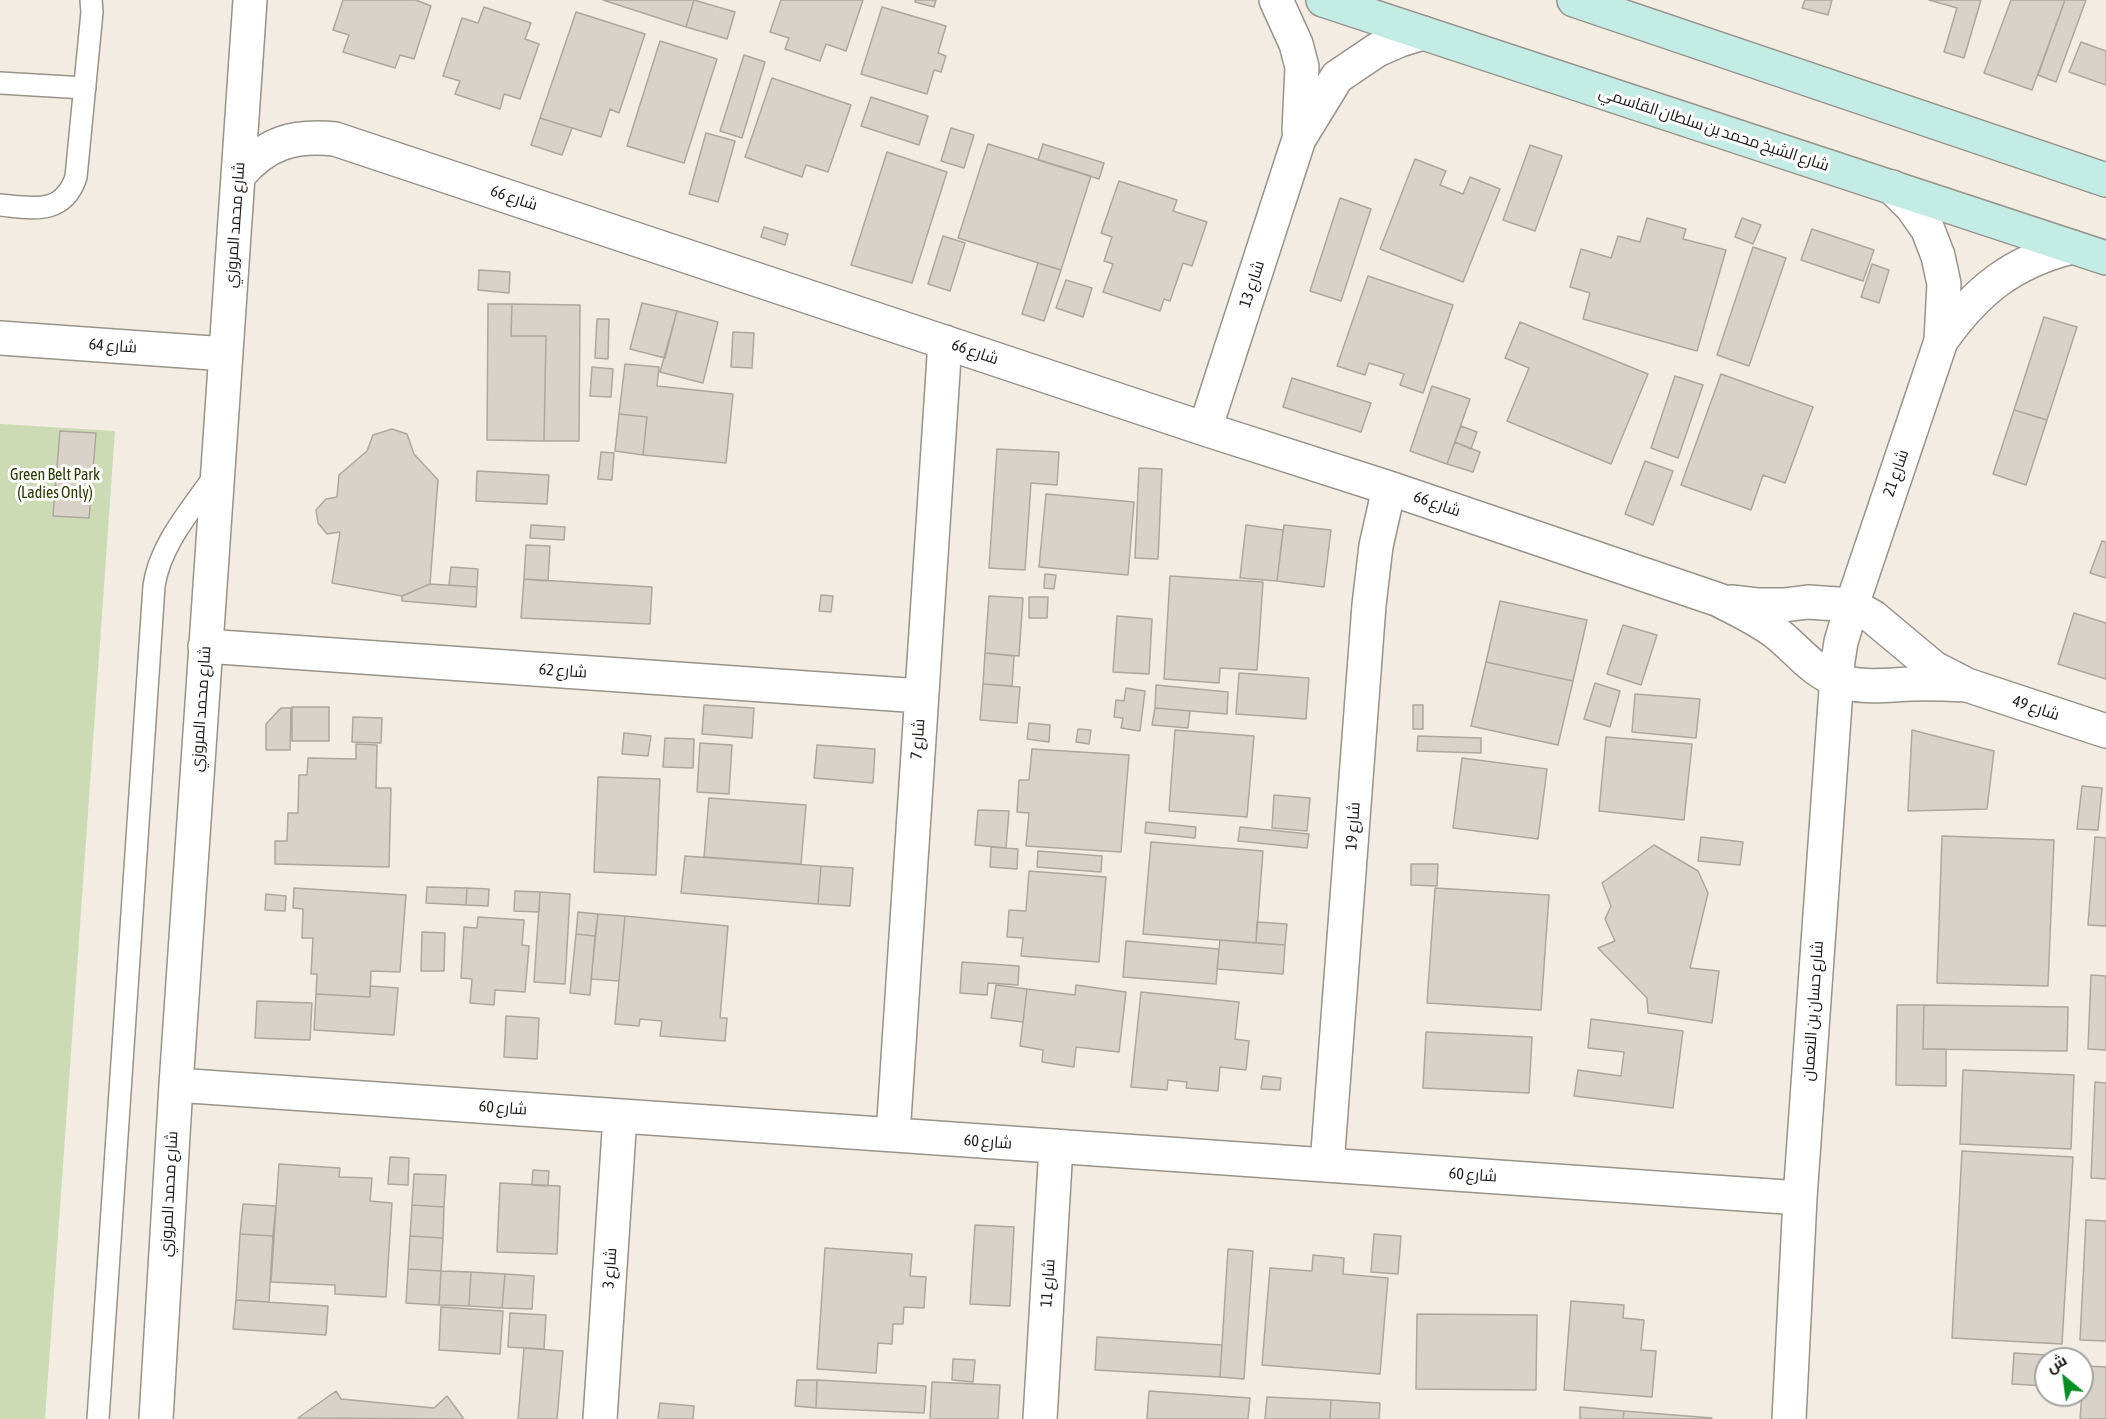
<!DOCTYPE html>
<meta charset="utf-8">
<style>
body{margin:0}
#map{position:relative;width:2106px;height:1419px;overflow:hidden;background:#f2ece3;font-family:"Asap Condensed",Cairo,sans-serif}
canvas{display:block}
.north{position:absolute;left:2034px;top:1347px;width:60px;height:60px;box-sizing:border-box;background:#fff;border:2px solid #a4a3a2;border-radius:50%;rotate:331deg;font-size:16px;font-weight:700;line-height:24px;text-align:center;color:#1c1a17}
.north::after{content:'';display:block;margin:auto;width:21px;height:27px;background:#029022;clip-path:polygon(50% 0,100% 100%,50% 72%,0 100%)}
</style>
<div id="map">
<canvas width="2106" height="1419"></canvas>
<div class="north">ش</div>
</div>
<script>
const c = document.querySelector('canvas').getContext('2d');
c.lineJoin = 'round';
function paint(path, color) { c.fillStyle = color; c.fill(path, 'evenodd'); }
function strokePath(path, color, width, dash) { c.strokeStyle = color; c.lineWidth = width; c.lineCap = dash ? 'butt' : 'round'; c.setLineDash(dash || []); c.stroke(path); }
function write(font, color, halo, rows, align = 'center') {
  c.font = font + ' "Asap Condensed",Cairo,sans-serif'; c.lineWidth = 6; c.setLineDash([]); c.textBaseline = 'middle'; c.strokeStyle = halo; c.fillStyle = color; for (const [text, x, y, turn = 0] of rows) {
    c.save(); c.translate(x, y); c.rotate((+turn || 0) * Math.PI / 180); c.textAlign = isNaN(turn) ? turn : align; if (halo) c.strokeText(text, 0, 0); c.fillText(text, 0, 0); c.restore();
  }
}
const green = new Path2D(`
 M 0,424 L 115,431 L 45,1419 L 0,1419 Z`);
const building = new Path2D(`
 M 343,0 L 416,0 L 431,6 L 414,59 L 400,55 L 395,68 L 343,52 L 349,35 L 333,30 Z
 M 603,0 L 694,0 L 686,27 Z
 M 694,0 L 735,12 L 727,39 L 686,27 Z
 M 781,0 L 863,0 L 846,51 L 826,44 L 820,61 L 785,49 L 789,38 L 770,32 Z
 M 915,0 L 936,0 L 934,7 L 915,2 Z
 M 1805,0 L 1832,0 L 1828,15 L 1802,8 Z
 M 1929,0 L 1981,0 L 1964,58 L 1944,52 L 1957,8 Z
 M 2011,0 L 2065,0 L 2032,90 L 1984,73 Z
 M 2065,0 L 2086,0 L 2056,82 L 2038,75 Z
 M 484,7 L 531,23 L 525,39 L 539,44 L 520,99 L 504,94 L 500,109 L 455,94 L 460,81 L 443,76 L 462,18 L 478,23 Z
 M 882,7 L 946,26 L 938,53 L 946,56 L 941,72 L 934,70 L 927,94 L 861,74 Z
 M 576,12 L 645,34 L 619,113 L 610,109 L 601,137 L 540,118 Z
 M 660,41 L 717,59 L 684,163 L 627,146 Z
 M 2081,42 L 2106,51 L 2106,85 L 2069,72 Z
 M 744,55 L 765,62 L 742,138 L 720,131 Z
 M 772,78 L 851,105 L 828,172 L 806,165 L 802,177 L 745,157 Z
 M 871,97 L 928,116 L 919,145 L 861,126 Z
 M 540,118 L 572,128 L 562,155 L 531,145 Z
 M 951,128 L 974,135 L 964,168 L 941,161 Z
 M 706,133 L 735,141 L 718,202 L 689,194 Z
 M 988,144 L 1091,176 L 1061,270 L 958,238 Z
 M 1043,144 L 1104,163 L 1099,179 L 1038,160 Z
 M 1530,145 L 1562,156 L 1535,231 L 1503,220 Z
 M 887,152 L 947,172 L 912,283 L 851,265 Z
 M 1415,159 L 1446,171 L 1440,185 L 1463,194 L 1470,177 L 1500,189 L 1463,282 L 1380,249 Z
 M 1119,181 L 1177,200 L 1173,211 L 1207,222 L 1192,266 L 1183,263 L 1170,301 L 1164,299 L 1160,311 L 1103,292 L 1113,264 L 1104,261 L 1112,237 L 1101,233 Z
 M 1340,198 L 1371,209 L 1341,301 L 1310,291 Z
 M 1647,218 L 1686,229 L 1683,239 L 1726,250 L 1697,351 L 1583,319 L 1590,293 L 1570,287 L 1581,249 L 1611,258 L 1618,236 L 1640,242 Z
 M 1742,218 L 1761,225 L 1753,244 L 1735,237 Z
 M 764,227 L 788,234 L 785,245 L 761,237 Z
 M 1812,229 L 1874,250 L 1863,281 L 1801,260 Z
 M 943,236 L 965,243 L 950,291 L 928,284 Z
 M 1753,247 L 1786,258 L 1749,366 L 1717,355 Z
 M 1038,263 L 1061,270 L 1044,321 L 1022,314 Z
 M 1872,264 L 1889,270 L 1879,303 L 1861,297 Z
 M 479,270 L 510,272 L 509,293 L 478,290 Z
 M 1368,276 L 1453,305 L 1423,393 L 1400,385 L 1404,374 L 1369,363 L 1365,375 L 1337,366 Z
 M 1066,280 L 1092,288 L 1083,317 L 1056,308 Z
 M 642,303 L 677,311 L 665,358 L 630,349 Z
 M 488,304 L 512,304 L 511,336 L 546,336 L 544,441 L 487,440 Z
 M 512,304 L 580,305 L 579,441 L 544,441 L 546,336 L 511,336 Z
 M 677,311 L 718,322 L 703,383 L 660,372 Z
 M 2044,317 L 2077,327 L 2047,420 L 2014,410 Z
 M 597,319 L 609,319 L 608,359 L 595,358 Z
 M 1520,322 L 1648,374 L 1611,464 L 1507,421 L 1529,368 L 1505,358 Z
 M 733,332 L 754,333 L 752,368 L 731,367 Z
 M 625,364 L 659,367 L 657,386 L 733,394 L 726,463 L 643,455 L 647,417 L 619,414 Z
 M 592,367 L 613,369 L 611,397 L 590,396 Z
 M 1721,374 L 1813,407 L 1785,483 L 1763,475 L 1751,510 L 1681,485 Z
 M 1675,376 L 1703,385 L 1678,458 L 1651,448 Z
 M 1292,378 L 1371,403 L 1361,432 L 1283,407 Z
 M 1432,386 L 1470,399 L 1447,464 L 1410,451 Z
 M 2014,410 L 2047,420 L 2026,485 L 1993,474 Z
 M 619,414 L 647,417 L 643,455 L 615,451 Z
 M 1461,426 L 1477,432 L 1471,449 L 1455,442 Z
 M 392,429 L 407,434 L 414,454 L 438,480 L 430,584 L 402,596 L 332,583 L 340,532 L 327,534 L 318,523 L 316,510 L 326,499 L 337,497 L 339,475 L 367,451 L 373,435 Z
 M 60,431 L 96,433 L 89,518 L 53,516 Z
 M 1455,442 L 1480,452 L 1473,472 L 1447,464 Z
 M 997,449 L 1059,452 L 1057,485 L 1031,483 L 1025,570 L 989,568 Z
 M 601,452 L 614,453 L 612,480 L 598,479 Z
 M 1645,461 L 1673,471 L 1653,525 L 1625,514 Z
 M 1139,468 L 1162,469 L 1158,559 L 1135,558 Z
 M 477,471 L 549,475 L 547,504 L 476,501 Z
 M 1046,494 L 1134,502 L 1128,575 L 1039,567 Z
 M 531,525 L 565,527 L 564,540 L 530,538 Z
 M 1246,525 L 1283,530 L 1277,581 L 1240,578 Z
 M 1284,525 L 1331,530 L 1324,587 L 1277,581 Z
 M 2102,541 L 2106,542 L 2106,578 L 2090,573 Z
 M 526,545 L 550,546 L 548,581 L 524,579 Z
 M 451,567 L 478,569 L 477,587 L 449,585 Z
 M 1045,574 L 1056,575 L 1054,589 L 1044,588 Z
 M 1170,576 L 1263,582 L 1257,670 L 1220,668 L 1219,683 L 1164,679 Z
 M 524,579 L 652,587 L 650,624 L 521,618 Z
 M 430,584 L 477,587 L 476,607 L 402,601 L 402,596 Z
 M 821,595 L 833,596 L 831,612 L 819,611 Z
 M 989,596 L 1023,598 L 1019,656 L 985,653 Z
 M 1029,597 L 1048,597 L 1047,618 L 1029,618 Z
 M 1500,601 L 1587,620 L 1573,681 L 1486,662 Z
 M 2074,613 L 2106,623 L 2106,679 L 2058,664 Z
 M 1117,616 L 1152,619 L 1149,674 L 1113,672 Z
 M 1623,625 L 1657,635 L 1641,685 L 1607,674 Z
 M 985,653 L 1014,656 L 1012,686 L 983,684 Z
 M 1486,662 L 1573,681 L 1558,745 L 1471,726 Z
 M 1239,673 L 1309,678 L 1306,719 L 1236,714 Z
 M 1595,683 L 1620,691 L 1610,727 L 1584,719 Z
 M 983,684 L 1020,687 L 1017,723 L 980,720 Z
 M 1156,685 L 1228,692 L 1227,714 L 1155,708 Z
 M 1126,688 L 1145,691 L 1140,731 L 1121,728 L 1123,718 L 1114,717 L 1116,700 L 1124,701 Z
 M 1635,694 L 1700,699 L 1696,738 L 1632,732 Z
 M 704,705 L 754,708 L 752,738 L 702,734 Z
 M 1413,705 L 1423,705 L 1423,729 L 1413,729 Z
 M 292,707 L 329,707 L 329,741 L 292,741 Z
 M 281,708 L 291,708 L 290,750 L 266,750 L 266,724 Z
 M 1155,708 L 1190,711 L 1188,728 L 1152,725 Z
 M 353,717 L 382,718 L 381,743 L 352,742 Z
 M 1029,723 L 1050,725 L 1049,742 L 1027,739 Z
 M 1078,729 L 1091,730 L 1089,744 L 1076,742 Z
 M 1175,730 L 1254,736 L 1247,817 L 1169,811 Z
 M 1912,730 L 1994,751 L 1987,809 L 1908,811 Z
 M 624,733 L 651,736 L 648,756 L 622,754 Z
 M 1418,736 L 1481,738 L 1481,753 L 1417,751 Z
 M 1606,737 L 1692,744 L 1684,820 L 1599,811 Z
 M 665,738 L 694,739 L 693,768 L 663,767 Z
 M 700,743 L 732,745 L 729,794 L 697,792 Z
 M 356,744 L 377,745 L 376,788 L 391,788 L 389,867 L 275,864 L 275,841 L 287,841 L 288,813 L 298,813 L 299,775 L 307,775 L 308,758 L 356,759 Z
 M 817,745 L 875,749 L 873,783 L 814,778 Z
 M 1032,749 L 1129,755 L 1121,852 L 1026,846 L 1029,813 L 1017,812 L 1019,780 L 1029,780 Z
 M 1462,758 L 1547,769 L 1538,839 L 1453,828 Z
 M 598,777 L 660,779 L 656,875 L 594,872 Z
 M 2082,786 L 2102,788 L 2098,830 L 2077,829 Z
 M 1274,795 L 1310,798 L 1307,831 L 1272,828 Z
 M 709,798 L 806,805 L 801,864 L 704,857 Z
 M 978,810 L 1009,811 L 1006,848 L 975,845 Z
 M 1146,822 L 1196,827 L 1195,838 L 1145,833 Z
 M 1240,827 L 1309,834 L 1307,848 L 1238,841 Z
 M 1942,836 L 2054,840 L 2048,986 L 1937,983 Z
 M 1701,837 L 1743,842 L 1740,865 L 1698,861 Z
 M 2095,837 L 2106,838 L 2106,926 L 2088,925 Z
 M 1151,842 L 1263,851 L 1256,943 L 1143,934 Z
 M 1654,845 L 1698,871 L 1708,893 L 1690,968 L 1719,971 L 1712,1023 L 1648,1013 L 1647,998 L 1598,948 L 1615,941 L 1605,919 L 1611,906 L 1602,883 Z
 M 991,847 L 1018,849 L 1017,869 L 990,867 Z
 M 1038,851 L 1102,856 L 1101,872 L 1037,867 Z
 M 685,856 L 821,866 L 818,904 L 681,893 Z
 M 1411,864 L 1438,864 L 1437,886 L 1411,885 Z
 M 821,866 L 853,868 L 850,906 L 818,904 Z
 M 1029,871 L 1106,877 L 1099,962 L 1021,956 L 1023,938 L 1007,937 L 1009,910 L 1026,911 Z
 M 427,887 L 467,888 L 466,905 L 426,903 Z
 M 294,888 L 406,895 L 400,972 L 371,971 L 370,997 L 316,994 L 317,974 L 311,974 L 313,938 L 302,938 L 303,909 L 293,908 Z
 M 467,888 L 489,889 L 488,906 L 466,905 Z
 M 1435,888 L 1549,895 L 1541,1010 L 1427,1003 Z
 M 515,891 L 540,892 L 539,912 L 514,911 Z
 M 540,892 L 570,894 L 565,984 L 534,982 Z
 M 266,894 L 286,896 L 285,911 L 265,910 Z
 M 578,912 L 598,914 L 595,936 L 576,934 Z
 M 598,914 L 625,916 L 619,981 L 591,979 Z
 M 625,916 L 728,926 L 720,1018 L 727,1018 L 725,1041 L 660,1036 L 662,1021 L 640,1019 L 639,1026 L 615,1024 Z
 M 478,917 L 524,920 L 522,945 L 529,946 L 525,992 L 495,990 L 494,1005 L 470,1003 L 472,979 L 461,978 L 464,927 L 477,928 Z
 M 1257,922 L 1287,924 L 1285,945 L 1256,943 Z
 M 422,932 L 445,933 L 444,971 L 421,971 Z
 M 576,934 L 595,936 L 590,995 L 570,993 Z
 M 1220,940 L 1285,945 L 1283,974 L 1217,969 Z
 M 1126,941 L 1219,949 L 1216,984 L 1123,977 Z
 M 962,962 L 1019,966 L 1018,985 L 988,983 L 987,995 L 960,993 Z
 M 2091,975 L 2106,976 L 2106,1050 L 2088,1049 Z
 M 996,985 L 1027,989 L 1023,1022 L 991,1018 Z
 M 1076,985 L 1126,992 L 1119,1052 L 1076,1047 L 1074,1067 L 1042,1062 L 1043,1050 L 1020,1046 L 1027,989 L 1075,995 Z
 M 370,986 L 398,988 L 394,1035 L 314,1030 L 316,994 L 370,997 Z
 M 1141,992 L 1239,1002 L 1235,1039 L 1249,1041 L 1246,1070 L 1220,1067 L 1218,1091 L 1186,1088 L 1187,1082 L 1168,1080 L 1167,1090 L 1131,1087 Z
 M 257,1001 L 312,1003 L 310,1040 L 255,1038 Z
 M 1897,1005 L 1924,1005 L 1923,1049 L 1946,1049 L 1946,1086 L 1896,1085 Z
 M 1924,1005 L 2068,1007 L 2067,1051 L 1923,1049 Z
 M 506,1016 L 539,1018 L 537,1059 L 504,1057 Z
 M 1591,1019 L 1683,1031 L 1673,1108 L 1574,1096 L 1578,1070 L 1621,1076 L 1624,1052 L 1588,1048 Z
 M 1426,1032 L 1532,1037 L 1529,1093 L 1423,1088 Z
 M 1963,1070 L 2074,1075 L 2071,1149 L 1960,1144 Z
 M 1263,1076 L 1281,1078 L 1280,1090 L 1261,1089 Z
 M 2095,1082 L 2106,1083 L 2106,1179 L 2091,1178 Z
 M 1962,1151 L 2073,1157 L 2062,1344 L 1952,1338 Z
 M 390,1157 L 409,1158 L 408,1185 L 388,1184 Z
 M 279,1164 L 340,1168 L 339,1177 L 372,1178 L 370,1201 L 392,1203 L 386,1297 L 335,1294 L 335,1285 L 271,1282 Z
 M 533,1170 L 549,1171 L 548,1186 L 532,1185 Z
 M 414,1174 L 446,1175 L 444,1207 L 412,1205 Z
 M 500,1183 L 560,1186 L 557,1254 L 497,1252 Z
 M 243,1204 L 276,1206 L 273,1236 L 240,1234 Z
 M 412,1205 L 444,1207 L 443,1238 L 410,1236 Z
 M 2086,1220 L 2106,1221 L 2106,1341 L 2080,1340 Z
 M 975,1225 L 1014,1227 L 1010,1306 L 970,1304 Z
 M 240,1234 L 273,1236 L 269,1302 L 236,1300 Z
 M 1374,1234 L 1401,1236 L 1398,1274 L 1371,1272 Z
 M 410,1236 L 443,1238 L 441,1271 L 408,1269 Z
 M 825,1248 L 912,1254 L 910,1276 L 926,1277 L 924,1308 L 904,1307 L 903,1324 L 893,1324 L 892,1344 L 878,1343 L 876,1373 L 817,1369 Z
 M 1228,1249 L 1253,1251 L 1244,1379 L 1220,1377 Z
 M 1313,1255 L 1344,1258 L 1343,1274 L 1388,1278 L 1380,1374 L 1262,1365 L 1270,1268 L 1312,1271 Z
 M 408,1269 L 441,1271 L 439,1305 L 406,1303 Z
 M 441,1271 L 471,1272 L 469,1306 L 439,1305 Z
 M 471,1272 L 505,1274 L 502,1308 L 469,1306 Z
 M 505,1274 L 534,1276 L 532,1309 L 502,1308 Z
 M 236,1300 L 328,1306 L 326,1335 L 233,1329 Z
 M 1571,1301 L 1624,1305 L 1623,1318 L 1644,1320 L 1641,1350 L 1656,1351 L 1652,1397 L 1564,1390 Z
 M 441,1307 L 503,1311 L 500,1354 L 439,1350 Z
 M 510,1313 L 546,1315 L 544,1349 L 508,1347 Z
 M 1417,1314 L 1537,1315 L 1536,1390 L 1416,1389 Z
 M 1097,1337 L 1222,1345 L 1220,1377 L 1095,1370 Z
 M 524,1348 L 563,1351 L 557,1419 L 518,1419 Z
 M 2014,1353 L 2063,1356 L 2062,1359 L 2046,1359 L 2046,1386 L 2012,1384 Z
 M 953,1359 L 975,1360 L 973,1382 L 952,1380 Z
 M 2084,1366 L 2106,1367 L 2106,1419 L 2080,1419 Z
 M 797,1380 L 817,1380 L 816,1408 L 795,1406 Z
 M 817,1380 L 926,1386 L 924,1413 L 816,1408 Z
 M 932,1382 L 1000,1385 L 998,1419 L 930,1419 Z
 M 336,1391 L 341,1399 L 434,1408 L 447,1396 L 464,1419 L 298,1418 Z
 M 1149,1391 L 1250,1398 L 1248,1419 L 1147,1419 Z
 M 1267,1397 L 1331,1400 L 1330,1419 L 1265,1419 Z
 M 1331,1400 L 1380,1403 L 1379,1419 L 1330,1419 Z
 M 660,1403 L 694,1406 L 693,1419 L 658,1419 Z
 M 1580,1407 L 1624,1411 L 1623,1419 L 1580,1419 Z
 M 1624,1411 L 1712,1418 L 1712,1419 L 1623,1419 Z`);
const service = new Path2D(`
 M 0,83 L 85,88
 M 0,205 C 32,208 63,216 76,177 L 92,12 L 91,0
 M 98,1419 L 154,586 C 160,544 192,509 216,474`);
const minor = new Path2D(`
 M 1276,0 L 1296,44 L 1302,67 L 1299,131
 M 239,175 C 266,143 293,135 335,139 L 1205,429 L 1389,488 L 1719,600 C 1738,610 1758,619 1775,632 C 1796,648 1812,671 1837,680 C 1861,689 1886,685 1911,684 C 1929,683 1948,684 1967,685
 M 0,338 L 226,354
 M 1941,341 C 1976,291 2012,262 2072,247
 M 1205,429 L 1299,139 L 1337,77 L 1377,50 L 1400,40 L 1423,33
 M 1731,602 L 1757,605 L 1784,605 L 1808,602 L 1852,605 L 1873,617 L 1934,668 L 1967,685 L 2106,731
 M 205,646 L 921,696
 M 176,1085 L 1800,1198
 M 893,1135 L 945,342
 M 1327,1165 L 1369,605 L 1376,546 L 1389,488
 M 156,1419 L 176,1085 L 250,0
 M 600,1419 L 620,1116
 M 1040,1419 L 1056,1146
 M 1789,1419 L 1800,1198 L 1838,661 L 1841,642 L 1852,605 L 1941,341 L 1944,284 L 1938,256 L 1928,230 L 1912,207 L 1892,187`);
const secondary = new Path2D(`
 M 1323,0 L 2106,258
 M 1574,0 L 2106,180`);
const streetNames = [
 ["شارع الشيخ محمد بن سلطان القاسمي",1714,129,18],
 ["شارع 66",514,198,18],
 ["شارع محمد المروزي",235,225,-86],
 ["شارع 13",1252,284,-72],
 ["شارع 64",113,346,4],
 ["شارع 66",975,352,19],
 ["شارع 21",1896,473,-71],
 ["شارع 66",1437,504,19],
 ["شارع 62",563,671,4],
 ["شارع 49",2036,708,18],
 ["شارع محمد المروزي",201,709,-86],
 ["شارع 7",918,739,-86],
 ["شارع 19",1353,826,-86],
 ["شارع حسان بن النعمان",1813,1011,-86],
 ["شارع 60",503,1108,4],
 ["شارع 60",988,1142,4],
 ["شارع 60",1473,1175,4],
 ["شارع محمد المروزي",169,1194,-87],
 ["شارع 3",610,1268,-86],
 ["شارع 11",1048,1283,-86]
];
const parkNames = [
 ["Green Belt Park",55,475],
 ["(Ladies Only)",55,493]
];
paint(green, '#ccdbb3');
paint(building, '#d8d2c9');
strokePath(building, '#aca79f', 1.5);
strokePath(service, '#98938b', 24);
strokePath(minor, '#98938b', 36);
strokePath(secondary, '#98938b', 36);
strokePath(service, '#fff', 21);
strokePath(minor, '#fff', 33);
strokePath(secondary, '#c3ece5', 33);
write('16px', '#1c1a17', '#fff', streetNames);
write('16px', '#2c3b00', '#fff', parkNames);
</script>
